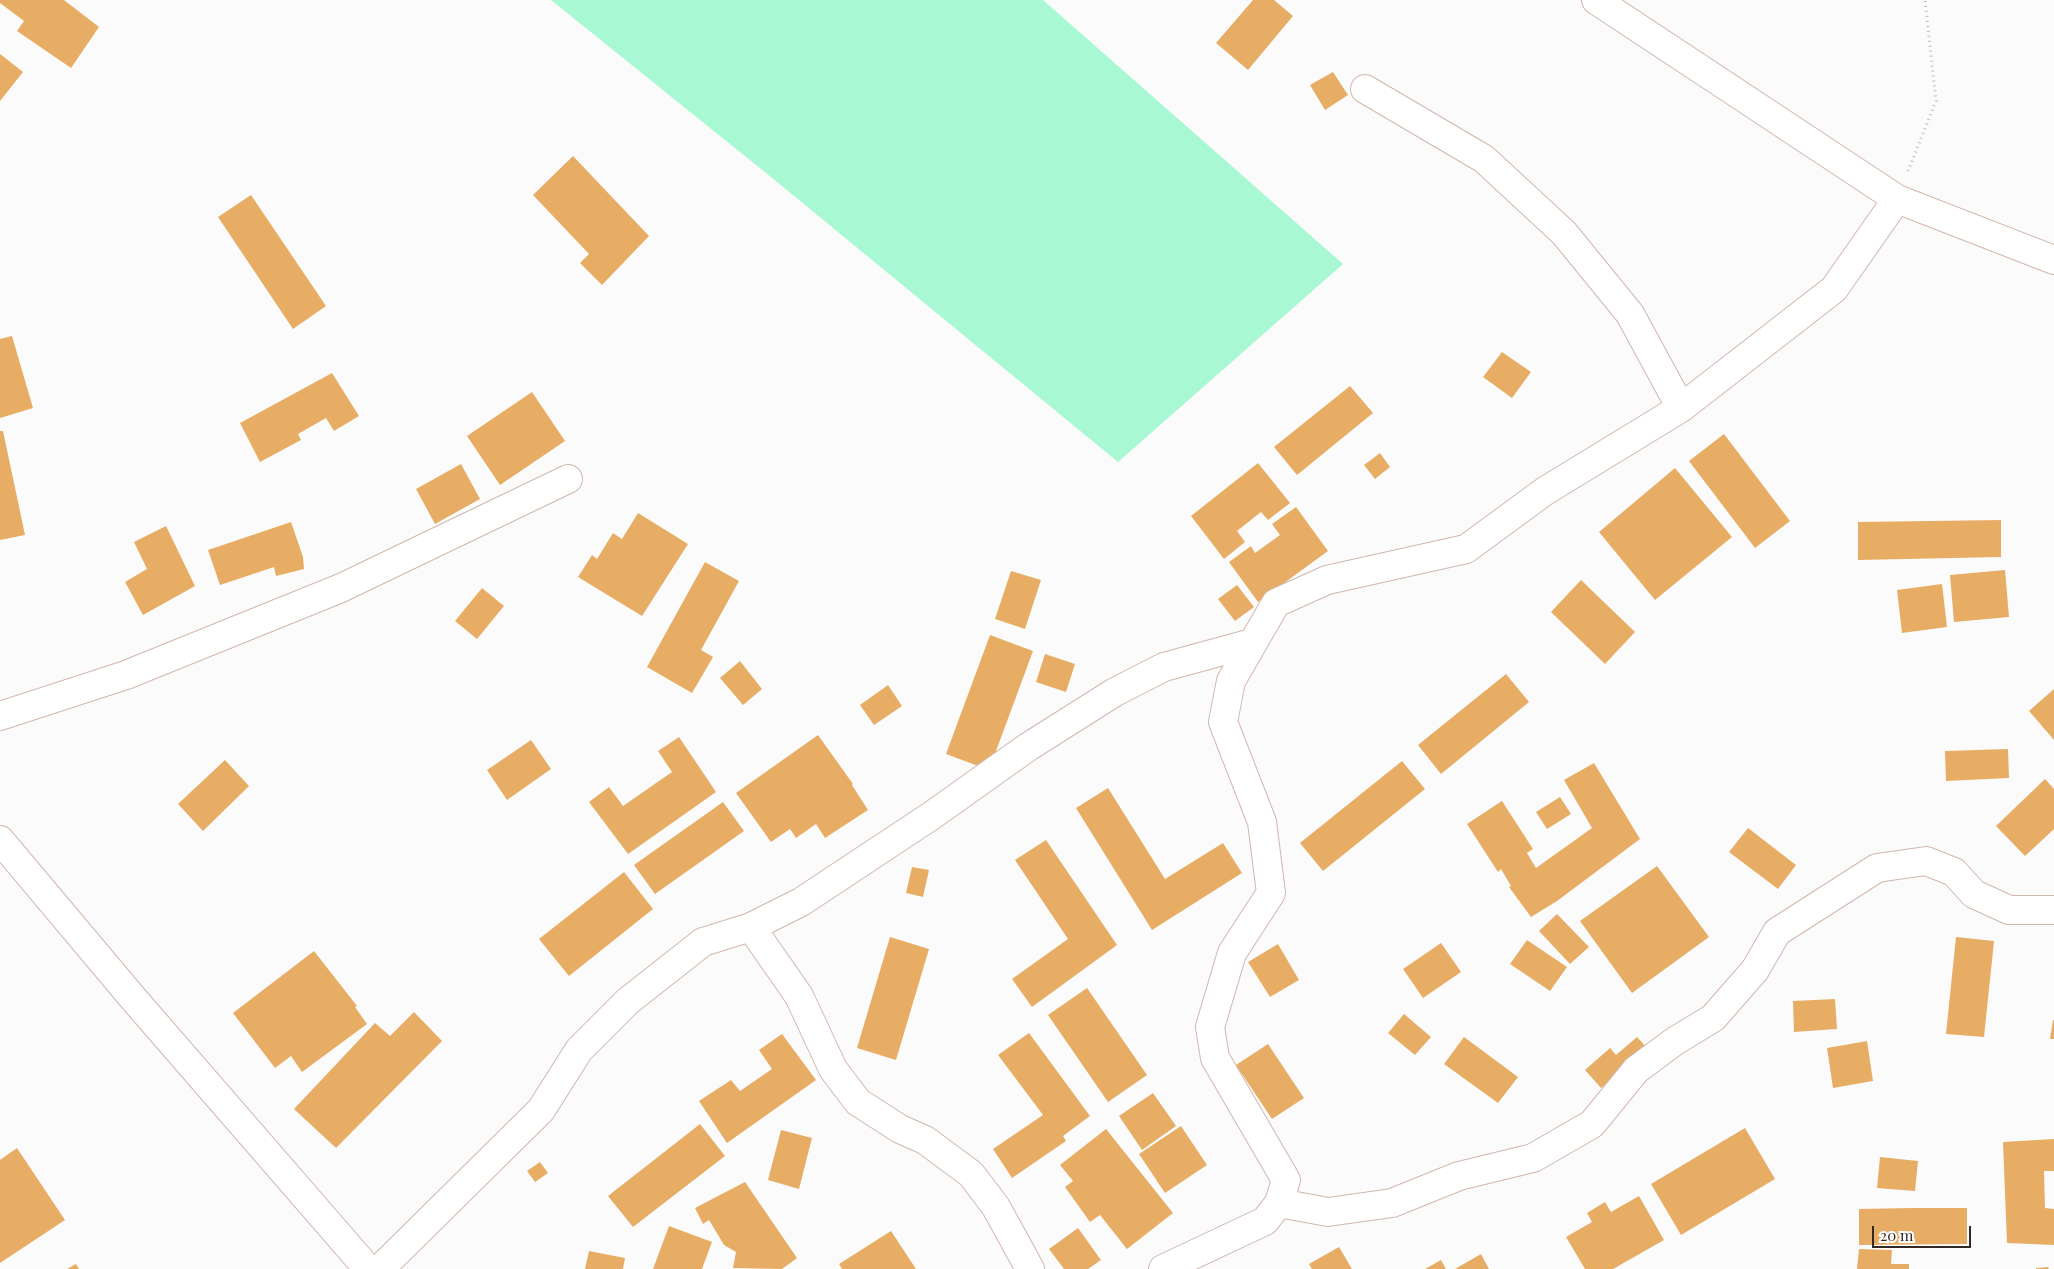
<!DOCTYPE html>
<style>
body{margin:0}
#map{position:relative;width:2054px;height:1269px;overflow:hidden;background:#fbfbfb;font-family:"Playfair Display",serif}
canvas{display:block}
.scale{position:absolute;left:1872px;top:1226px;width:99px;height:22px;box-sizing:border-box;border:2px solid #322824;border-top:0;padding-left:6px;font-size:15px;line-height:18px;white-space:nowrap;color:#322824;-webkit-text-stroke:4px #fbfbfb;paint-order:stroke}
</style>
<div id="map">
<canvas width="2054" height="1269"></canvas>
<div class="scale">20 m</div>
</div>
<script>
const c = document.querySelector('canvas').getContext('2d');
c.lineJoin = 'round';
function paint(path, color) { c.fillStyle = color; c.fill(path, 'evenodd'); }
function strokePath(path, color, width, dash) { c.strokeStyle = color; c.lineWidth = width; c.lineCap = dash ? 'butt' : 'round'; c.setLineDash(dash || []); c.stroke(path); }
const green = new Path2D(`
 M 551,0 L 1043,0 L 1343,264 L 1118,462 L 771,177 Z`);
const building = new Path2D(`
 M 0,0 L 64,0 L 99,27 L 71,68 L 17,31 L 24,21 L 0,3 Z
 M 1253,0 L 1274,0 L 1293,16 L 1248,70 L 1216,43 Z
 M 0,54 L 23,72 L 0,101 Z
 M 1333,72 L 1348,95 L 1325,110 L 1310,85 Z
 M 573,156 L 649,236 L 602,285 L 580,263 L 589,254 L 533,195 Z
 M 251,195 L 326,306 L 293,329 L 218,217 Z
 M 12,336 L 33,408 L 0,418 L 0,339 Z
 M 1502,352 L 1531,372 L 1512,398 L 1483,377 Z
 M 332,373 L 359,416 L 334,431 L 326,418 L 298,434 L 301,440 L 260,462 L 240,423 Z
 M 1350,386 L 1373,413 L 1297,475 L 1274,447 Z
 M 532,392 L 565,441 L 500,485 L 467,436 Z
 M 0,431 L 3,431 L 25,535 L 0,540 Z
 M 1724,434 L 1790,521 L 1755,548 L 1689,461 Z
 M 1380,453 L 1390,467 L 1375,479 L 1364,465 Z
 M 1258,463 L 1290,503 L 1268,520 L 1261,512 L 1237,531 L 1245,542 L 1224,559 L 1191,516 Z
 M 461,464 L 480,499 L 435,524 L 416,489 Z
 M 1675,468 L 1732,537 L 1655,600 L 1599,532 Z
 M 1296,507 L 1328,551 L 1258,602 L 1229,562 L 1251,546 L 1255,553 L 1280,535 L 1272,524 Z
 M 638,513 L 688,544 L 642,616 L 578,577 L 592,555 L 597,559 L 613,533 L 622,539 Z
 M 2001,520 L 2001,557 L 1858,560 L 1858,522 Z
 M 291,522 L 303,557 L 304,569 L 276,576 L 274,567 L 220,585 L 208,550 Z
 M 166,526 L 195,586 L 143,615 L 125,582 L 147,569 L 134,542 Z
 M 705,562 L 739,581 L 701,650 L 713,657 L 692,693 L 647,667 Z
 M 2005,570 L 2009,617 L 1954,622 L 1950,575 Z
 M 1011,571 L 1041,580 L 1025,629 L 995,619 Z
 M 1581,580 L 1635,632 L 1605,664 L 1551,612 Z
 M 1942,584 L 1947,627 L 1902,633 L 1897,590 Z
 M 1237,585 L 1254,607 L 1235,621 L 1218,599 Z
 M 482,588 L 504,606 L 477,639 L 455,621 Z
 M 990,635 L 1033,651 L 989,770 L 946,754 Z
 M 1045,654 L 1075,664 L 1066,692 L 1036,682 Z
 M 740,661 L 762,689 L 743,705 L 720,678 Z
 M 1506,674 L 1529,702 L 1441,774 L 1418,745 Z
 M 888,685 L 902,706 L 874,725 L 860,705 Z
 M 2054,689 L 2054,740 L 2029,711 Z
 M 818,735 L 853,784 L 852,785 L 868,810 L 825,838 L 816,824 L 796,838 L 790,829 L 771,842 L 736,793 Z
 M 679,737 L 716,792 L 628,854 L 589,802 L 609,787 L 623,806 L 672,772 L 658,751 Z
 M 531,740 L 551,769 L 507,800 L 487,770 Z
 M 2008,749 L 2009,778 L 1946,781 L 1945,751 Z
 M 225,760 L 249,786 L 203,831 L 178,804 Z
 M 1402,761 L 1425,789 L 1323,871 L 1300,843 Z
 M 1594,763 L 1640,839 L 1557,901 L 1531,917 L 1509,887 L 1511,886 L 1501,869 L 1498,872 L 1467,824 L 1502,801 L 1533,849 L 1527,853 L 1536,868 L 1592,828 L 1564,780 Z
 M 2045,779 L 2054,789 L 2054,829 L 2025,856 L 1996,826 Z
 M 1108,788 L 1165,879 L 1223,843 L 1242,873 L 1152,930 L 1076,808 Z
 M 1560,797 L 1571,814 L 1547,829 L 1536,812 Z
 M 723,802 L 744,831 L 655,894 L 634,865 Z
 M 1748,828 L 1796,865 L 1778,889 L 1729,852 Z
 M 1046,840 L 1117,945 L 1032,1007 L 1012,979 L 1068,939 L 1015,860 Z
 M 1657,866 L 1709,937 L 1632,993 L 1580,921 Z
 M 912,867 L 929,870 L 923,897 L 906,893 Z
 M 624,872 L 653,909 L 569,976 L 539,939 Z
 M 1557,914 L 1589,947 L 1570,964 L 1539,931 Z
 M 890,937 L 929,949 L 896,1060 L 857,1048 Z
 M 1956,937 L 1994,941 L 1984,1037 L 1946,1034 Z
 M 1527,940 L 1567,967 L 1550,991 L 1510,964 Z
 M 1441,943 L 1461,972 L 1423,998 L 1403,969 Z
 M 1278,944 L 1299,980 L 1270,997 L 1248,962 Z
 M 314,951 L 357,1006 L 355,1007 L 367,1024 L 302,1072 L 291,1056 L 275,1068 L 233,1013 Z
 M 1087,988 L 1147,1075 L 1108,1102 L 1048,1015 Z
 M 1835,999 L 1837,1029 L 1794,1032 L 1793,1001 Z
 M 414,1012 L 442,1041 L 336,1148 L 294,1109 L 375,1023 L 390,1036 Z
 M 1404,1014 L 1431,1037 L 1415,1055 L 1388,1033 Z
 M 2053,1020 L 2054,1020 L 2054,1039 L 2050,1039 Z
 M 1029,1033 L 1090,1116 L 1063,1136 L 1066,1141 L 1012,1178 L 993,1149 L 1043,1115 L 998,1055 Z
 M 782,1034 L 816,1080 L 727,1143 L 699,1101 L 731,1080 L 740,1091 L 772,1069 L 759,1050 Z
 M 1464,1037 L 1518,1077 L 1498,1103 L 1444,1064 Z
 M 1637,1037 L 1648,1049 L 1601,1088 L 1585,1070 L 1610,1048 L 1616,1055 Z
 M 1867,1041 L 1873,1081 L 1833,1088 L 1827,1048 Z
 M 1268,1044 L 1304,1098 L 1272,1119 L 1236,1065 Z
 M 1153,1093 L 1176,1126 L 1142,1150 L 1119,1116 Z
 M 700,1124 L 725,1156 L 633,1227 L 608,1196 Z
 M 1181,1126 L 1207,1165 L 1165,1193 L 1139,1154 Z
 M 1745,1128 L 1775,1179 L 1681,1235 L 1651,1184 Z
 M 1106,1129 L 1173,1213 L 1127,1249 L 1100,1215 L 1090,1222 L 1065,1187 L 1073,1181 L 1060,1165 Z
 M 781,1130 L 812,1138 L 799,1189 L 768,1180 Z
 M 2054,1139 L 2054,1171 L 2044,1171 L 2045,1208 L 2054,1209 L 2054,1245 L 2007,1243 L 2003,1142 Z
 M 17,1148 L 65,1220 L 0,1263 L 0,1160 Z
 M 1880,1157 L 1918,1161 L 1915,1191 L 1877,1188 Z
 M 540,1162 L 548,1173 L 535,1182 L 527,1171 Z
 M 745,1182 L 797,1258 L 782,1269 L 733,1268 L 736,1252 L 724,1245 L 709,1220 L 703,1224 L 695,1208 Z
 M 1639,1196 L 1664,1240 L 1613,1269 L 1585,1269 L 1566,1237 L 1592,1222 L 1587,1213 L 1605,1202 L 1611,1212 Z
 M 1912,1208 L 1967,1208 L 1967,1244 L 1859,1245 L 1859,1209 Z
 M 669,1226 L 712,1242 L 702,1269 L 653,1269 Z
 M 1078,1228 L 1101,1260 L 1088,1269 L 1064,1269 L 1049,1249 Z
 M 891,1231 L 916,1269 L 842,1269 L 839,1264 Z
 M 1339,1247 L 1352,1269 L 1312,1269 L 1309,1264 Z
 M 1859,1249 L 1892,1250 L 1891,1264 L 1909,1264 L 1909,1269 L 1857,1269 Z
 M 589,1251 L 625,1258 L 623,1269 L 585,1269 Z
 M 1481,1254 L 1489,1269 L 1455,1269 Z
 M 1441,1260 L 1446,1269 L 1425,1269 Z
 M 76,1264 L 79,1269 L 67,1269 Z
 M 2048,1267 L 2049,1269 L 2036,1269 L 2036,1268 Z`);
const path = new Path2D(`
 M 1908,171 L 1936,101 L 1925,0`);
const minor = new Path2D(`
 M 1596,0 L 1897,199 L 2054,260
 M 1365,89 L 1484,159 L 1564,233 L 1630,314 L 1681,408
 M 0,716 L 126,675 L 341,588 L 568,479
 M 0,840 L 132,997 L 368,1269
 M 751,927 L 799,996 L 833,1069 L 858,1102 L 900,1129 L 925,1140 L 971,1174 L 996,1207 L 1030,1269
 M 1279,1203 L 1328,1212 L 1392,1203 L 1459,1176 L 1533,1158 L 1592,1124 L 1636,1070 L 1675,1041 L 1713,1018 L 1755,970 L 1777,932 L 1877,868 L 1926,861 L 1954,872 L 1974,894 L 2009,910 L 2054,910
 M 380,1269 L 541,1110 L 579,1050 L 628,1001 L 703,942 L 751,927 L 801,902 L 931,816 L 1028,747 L 1115,692 L 1164,667 L 1252,643
 M 1163,1269 L 1265,1221 L 1279,1203 L 1286,1180 L 1215,1058 L 1210,1027 L 1232,953 L 1271,893 L 1262,822 L 1223,722 L 1231,681 L 1276,603 L 1327,580 L 1466,549 L 1545,491 L 1681,408 L 1834,289 L 1897,199`);
paint(green, '#a7f8d3');
paint(building, '#e8ad64');
strokePath(minor, '#d1b7ad', 30);
strokePath(path, '#bebbba', 3, [1, 4]);
strokePath(minor, '#fff', 28);
</script>
